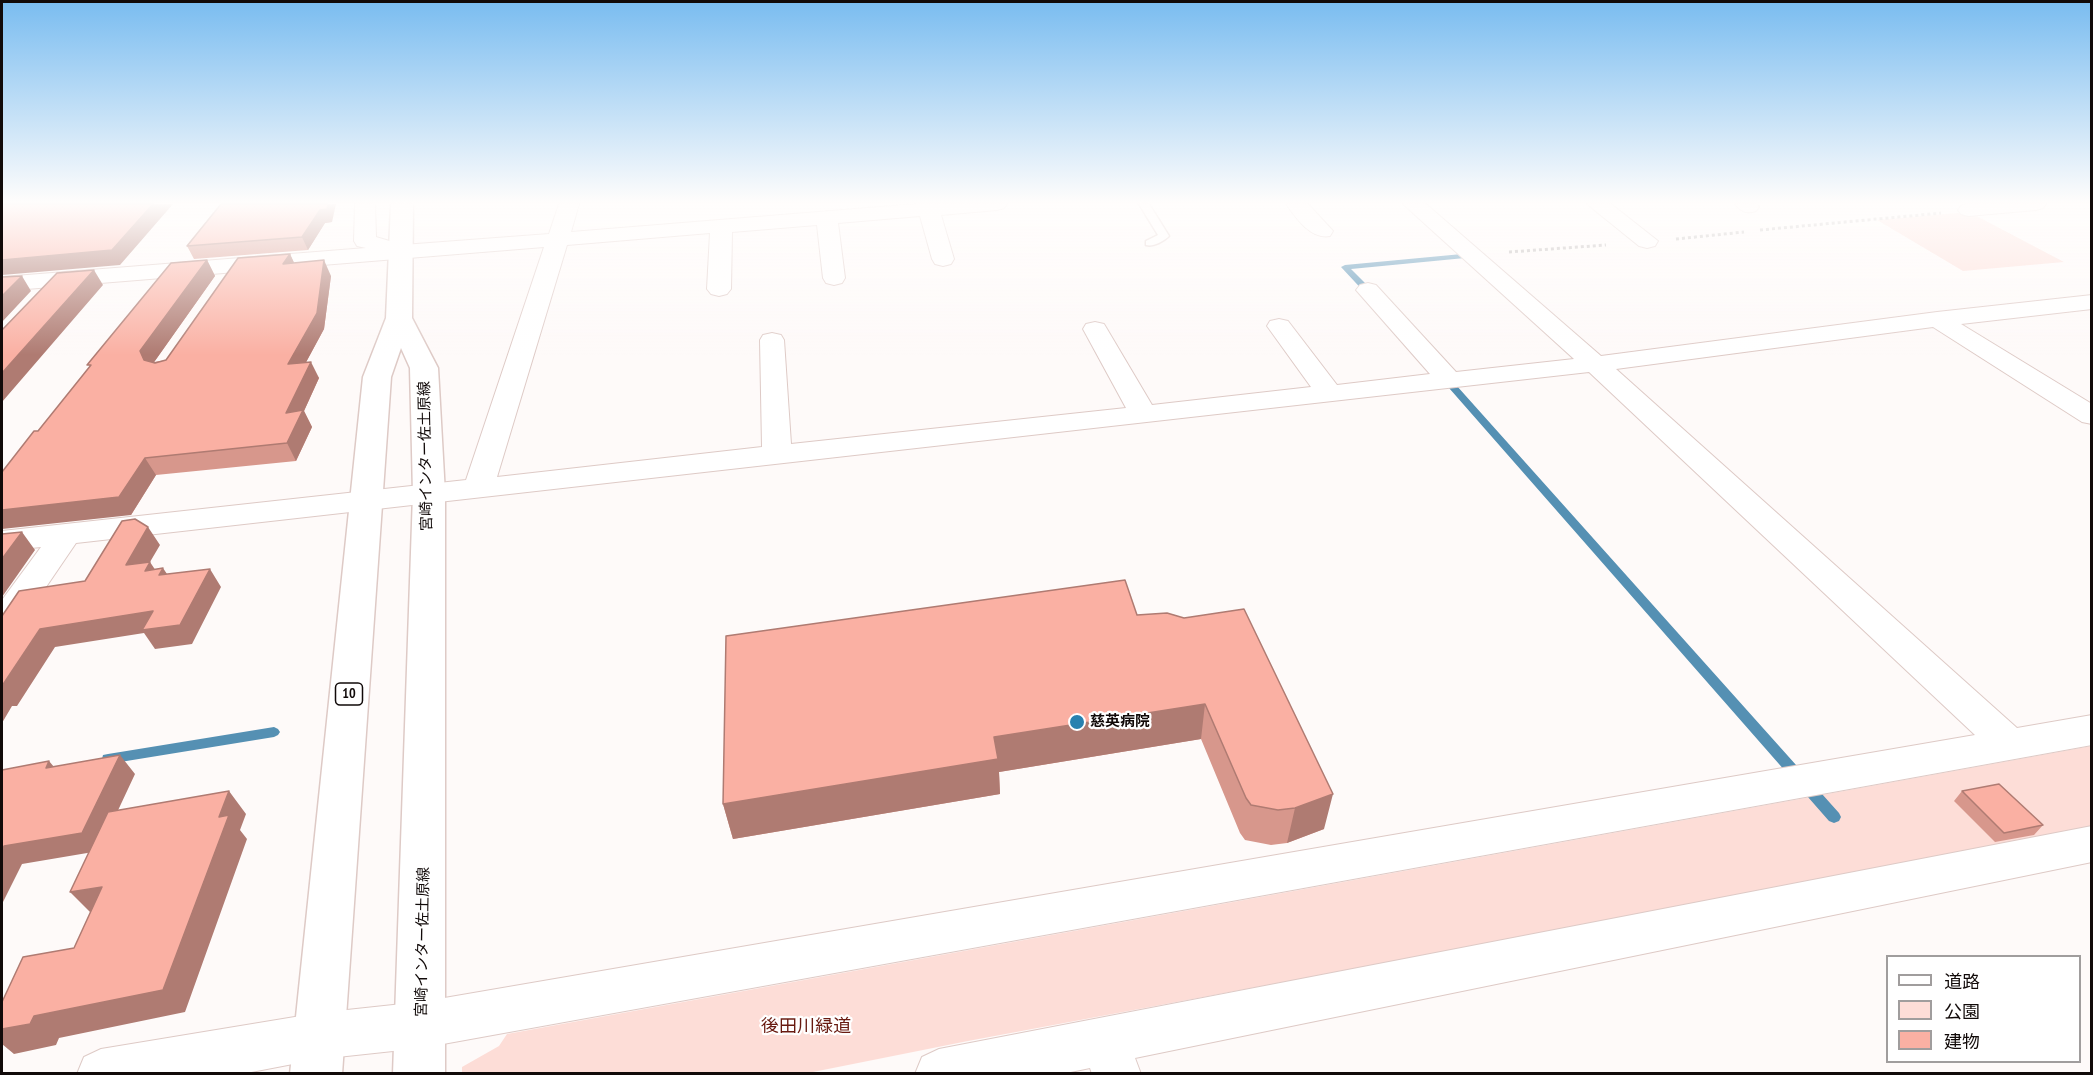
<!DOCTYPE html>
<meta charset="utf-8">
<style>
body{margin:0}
#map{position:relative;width:2093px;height:1075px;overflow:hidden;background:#fefaf9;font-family:"PT Sans Narrow","Noto Sans JP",sans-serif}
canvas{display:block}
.frame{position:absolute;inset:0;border:3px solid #110a09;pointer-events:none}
.legend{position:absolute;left:1886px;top:955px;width:195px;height:108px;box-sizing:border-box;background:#fff;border:2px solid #a09d9d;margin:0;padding:8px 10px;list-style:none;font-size:18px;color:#110a09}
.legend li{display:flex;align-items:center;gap:12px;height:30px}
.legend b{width:30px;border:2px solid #a09d9d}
</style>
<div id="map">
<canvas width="2093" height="1075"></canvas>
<div class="frame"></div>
<ul class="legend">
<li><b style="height:8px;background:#fff"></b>道路</li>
<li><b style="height:16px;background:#fdddd7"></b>公園</li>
<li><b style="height:16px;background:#fab0a3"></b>建物</li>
</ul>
</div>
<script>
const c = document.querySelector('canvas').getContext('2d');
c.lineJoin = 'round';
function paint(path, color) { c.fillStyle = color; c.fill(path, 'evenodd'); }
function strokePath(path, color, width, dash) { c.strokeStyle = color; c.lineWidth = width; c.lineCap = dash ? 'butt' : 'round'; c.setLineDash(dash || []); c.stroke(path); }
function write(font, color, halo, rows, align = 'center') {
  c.font = font + ' "PT Sans Narrow","Noto Sans JP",sans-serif'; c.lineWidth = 4.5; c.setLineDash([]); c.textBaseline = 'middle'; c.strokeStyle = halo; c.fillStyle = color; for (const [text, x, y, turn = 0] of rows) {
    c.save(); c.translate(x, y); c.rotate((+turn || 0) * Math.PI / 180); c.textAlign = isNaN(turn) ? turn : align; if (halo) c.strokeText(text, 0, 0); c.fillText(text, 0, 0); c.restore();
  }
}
const green = new Path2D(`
 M 1969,212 L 2064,262 L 1963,271 L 1877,220 Z
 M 2091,746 L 2091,831 L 968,1041 L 808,1073 L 462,1074 L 462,1067 L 499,1046 L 507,1034 Z`);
const stream = new Path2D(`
 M 1462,254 L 1465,254 L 1465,258 L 1351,269 L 1374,292 L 1375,294 L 1371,296 L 1368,296 L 1341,267 L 1345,265 Z
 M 1445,375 L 1448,376 L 1839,813 L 1841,817 L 1839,821 L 1834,823 L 1829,821 L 1442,380 L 1442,376 Z
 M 274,727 L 278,729 L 280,732 L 278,735 L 274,737 L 108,764 L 103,763 L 102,759 L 103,755 L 108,754 Z`);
const path = new Path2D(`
 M 1760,230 L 1941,213
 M 1676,239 L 1744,232
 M 1509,252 L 1606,245`);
const service = new Path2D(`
 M 1139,204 L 1149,204 L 1169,236 C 1164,241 1154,247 1146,245 L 1146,241 L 1158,235 Z`);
const minor = new Path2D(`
 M 355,204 L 375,204 L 376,237 L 403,245 L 549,234 L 559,204 L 579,204 L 571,232 L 917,204 L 1007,204 L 1004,208 L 997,210 L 941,215 L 954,259 L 951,264 L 943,266 L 935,264 L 932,259 L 920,216 L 838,223 L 845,278 L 842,283 L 834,285 L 826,283 L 823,278 L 817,225 L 732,232 L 731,289 L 727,294 L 719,296 L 711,294 L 707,289 L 710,233 L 567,245 L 497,477 L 762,447 L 760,340 L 763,335 L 772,333 L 781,335 L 784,340 L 791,444 L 1126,408 L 1083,329 L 1086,324 L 1095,322 L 1104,324 L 1107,329 L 1152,405 L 1311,387 L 1267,326 L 1270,321 L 1279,319 L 1288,321 L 1337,385 L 1430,374 L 1356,290 L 1360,285 L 1368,283 L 1376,285 L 1456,372 L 1574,359 L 1403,204 L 1426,204 L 1601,356 L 1937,312 L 2092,295 L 2092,309 L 1961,324 L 2092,404 L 2092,424 L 2082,422 L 1933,327 L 1616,369 L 2017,728 L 2092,715 L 2092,745 L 421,1048 L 319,1059 L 241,1074 L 77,1074 L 84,1057 L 101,1049 L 319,1013 L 421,1002 L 1975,735 L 1589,372 L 76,543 L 14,634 L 2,637 L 2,600 L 41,547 L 2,551 L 2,531 L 466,480 L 544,247 L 2,291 L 2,277 L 366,248 L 357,246 L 354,241 Z
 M 1286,204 L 1308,204 L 1333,231 L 1330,236 C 1311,240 1296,218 1286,204 Z
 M 1587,204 L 1611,204 L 1658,241 L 1655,246 L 1647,248 L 1639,246 Z
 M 1735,204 L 1757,204 L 1759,207 L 1756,211 C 1747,214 1741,212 1735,204 Z
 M 1966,204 L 2046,204 L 2043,208 L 2036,210 L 1968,216 L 1961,214 L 1958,210 L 1961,206 Z
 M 2092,826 L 2092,862 L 1135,1058 L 1141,1074 L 1092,1074 L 1090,1068 L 1061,1074 L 915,1074 L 922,1057 L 939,1049 Z`);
const primary = new Path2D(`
 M 391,204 L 413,204 L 412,318 L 438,368 L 445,494 L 445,1074 L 393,1074 L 413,494 L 410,368 L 401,348 L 391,377 L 342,1074 L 290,1074 L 363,377 L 386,318 Z`);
const wall = new Path2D(`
 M 221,204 L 332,222 L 325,223 L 308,250 L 194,259 L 187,246 Z
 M 290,254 L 294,263 L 331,276 L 324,329 L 306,362 L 319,378 L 304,411 L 312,427 L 296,461 L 156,475 L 131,515 L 38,431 L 207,260 L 215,276 L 154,362 L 166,360 Z
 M 1137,615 L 1324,829 L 1287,843 L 1271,845 L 1245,840 L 1240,833 L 1201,739 L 999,772 L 1000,794 L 733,839 L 723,804 Z
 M 1962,791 L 2043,825 L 2034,835 L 1995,842 L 1954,801 Z`);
const shadedWall = new Path2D(`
 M 153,204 L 173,204 L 120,265 L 2,275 L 2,260 Z
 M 328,204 L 336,204 L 332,222 L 325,223 L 308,250 L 302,237 L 320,210 Z
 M 290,254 L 297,269 L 283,264 Z
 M 207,260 L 215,276 L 150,368 L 144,360 L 140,351 Z
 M 324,260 L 331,276 L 324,329 L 296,381 L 288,364 Z
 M 94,270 L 103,285 L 2,402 L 2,373 Z
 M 22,276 L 31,291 L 2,322 L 2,296 Z
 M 311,362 L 319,378 L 304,411 L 312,427 L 296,461 L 287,443 L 286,413 Z
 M 145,458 L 156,475 L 131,515 L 2,529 L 2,510 Z
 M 148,527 L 160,545 L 150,562 L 162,580 L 126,565 Z
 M 22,532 L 35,550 L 2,597 L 2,559 Z
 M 163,568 L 175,586 L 159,575 Z
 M 210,569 L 221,587 L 192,644 L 155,649 L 144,633 L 55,647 L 17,706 L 12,706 L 2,723 L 2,686 L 40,629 Z
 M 1205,704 L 1201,739 L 999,772 L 1000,794 L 733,839 L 723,804 L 994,737 Z
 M 120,755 L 135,774 L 99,851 L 22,864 L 2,904 L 2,851 L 4,846 Z
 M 49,761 L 65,780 L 46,768 Z
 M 229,791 L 246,814 L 240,830 L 247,839 L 185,1012 L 59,1038 L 56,1045 L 14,1054 L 2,1044 L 2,1029 L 34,1016 L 219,817 Z
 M 1333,794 L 1324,829 L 1287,843 L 1295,808 Z
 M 102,887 L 93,915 L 70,892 Z`);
const building = new Path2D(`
 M 2,204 L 153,204 L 112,250 L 2,260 Z
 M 221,204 L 328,204 L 327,209 L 320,210 L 302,237 L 187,246 Z
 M 290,254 L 283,264 L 324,260 L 317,313 L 288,364 L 311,362 L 286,413 L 303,410 L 287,443 L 145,458 L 119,497 L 2,510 L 2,472 L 34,431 L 38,431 L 91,365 L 87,365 L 171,263 L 207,260 L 140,351 L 144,360 L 155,363 L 166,360 L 238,258 Z
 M 94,270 L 2,373 L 2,330 L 57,273 Z
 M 22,276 L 2,296 L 2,277 Z
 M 135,519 L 148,527 L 126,565 L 150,562 L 145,571 L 163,568 L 159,575 L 210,569 L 180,625 L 142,630 L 153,611 L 40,629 L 2,686 L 2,616 L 19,591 L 85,581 L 122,521 Z
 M 22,532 L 2,559 L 2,534 Z
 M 1125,580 L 1137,615 L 1167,613 L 1184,618 L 1244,609 L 1333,794 L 1295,808 L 1278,810 L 1251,805 L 1246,798 L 1205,704 L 994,737 L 998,759 L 723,804 L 726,636 Z
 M 120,755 L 82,833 L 4,846 L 2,851 L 2,770 L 49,761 L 46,768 Z
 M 1999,784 L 2043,825 L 2004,833 L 1962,791 Z
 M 229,791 L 219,817 L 229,815 L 163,990 L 34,1016 L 30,1024 L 2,1029 L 2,1002 L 23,957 L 74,948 L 102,887 L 70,892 L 108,812 Z`);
const markers = [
 [1077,722,8,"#2881af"]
];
const shields = [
 [349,694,27]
];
const shieldNames = [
 ["10",349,694]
];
const streetNames = [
 ["宮崎インター佐土原線",426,456,-91],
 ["宮崎インター佐土原線",423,942,-89]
];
const poiNames = [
 ["慈英病院",1090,722]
];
const nearParknames = [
 ["後田川緑道",806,1027]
];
paint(green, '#fdddd7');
paint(stream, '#5590b3');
strokePath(service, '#decac6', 3);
strokePath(minor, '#decac6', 2);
strokePath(primary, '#decac6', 3);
strokePath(path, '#b2adac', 3, [3, 3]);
paint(service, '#fff');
paint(minor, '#fff');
paint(primary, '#fff');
paint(wall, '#d7978c');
paint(shadedWall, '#af7b72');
paint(building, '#fab0a3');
strokePath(building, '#af7b72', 1.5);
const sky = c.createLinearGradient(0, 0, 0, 355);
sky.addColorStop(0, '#79bcf0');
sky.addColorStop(0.57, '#fffdfc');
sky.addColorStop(1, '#fffdfc00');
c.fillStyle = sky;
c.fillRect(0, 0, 2093, 355);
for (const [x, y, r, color] of markers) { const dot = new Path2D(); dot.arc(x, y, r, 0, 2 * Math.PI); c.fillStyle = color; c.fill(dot); strokePath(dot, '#fff', 2); }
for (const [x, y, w] of shields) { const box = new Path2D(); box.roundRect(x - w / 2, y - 11, w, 22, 4.5); c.fillStyle = '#fff'; c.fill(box); strokePath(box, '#110a09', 1.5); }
write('bold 14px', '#110a09', null, shieldNames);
write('15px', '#110a09', '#fff', streetNames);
write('bold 15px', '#110a09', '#fff', poiNames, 'left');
write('18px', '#681a10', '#fff', nearParknames);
</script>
